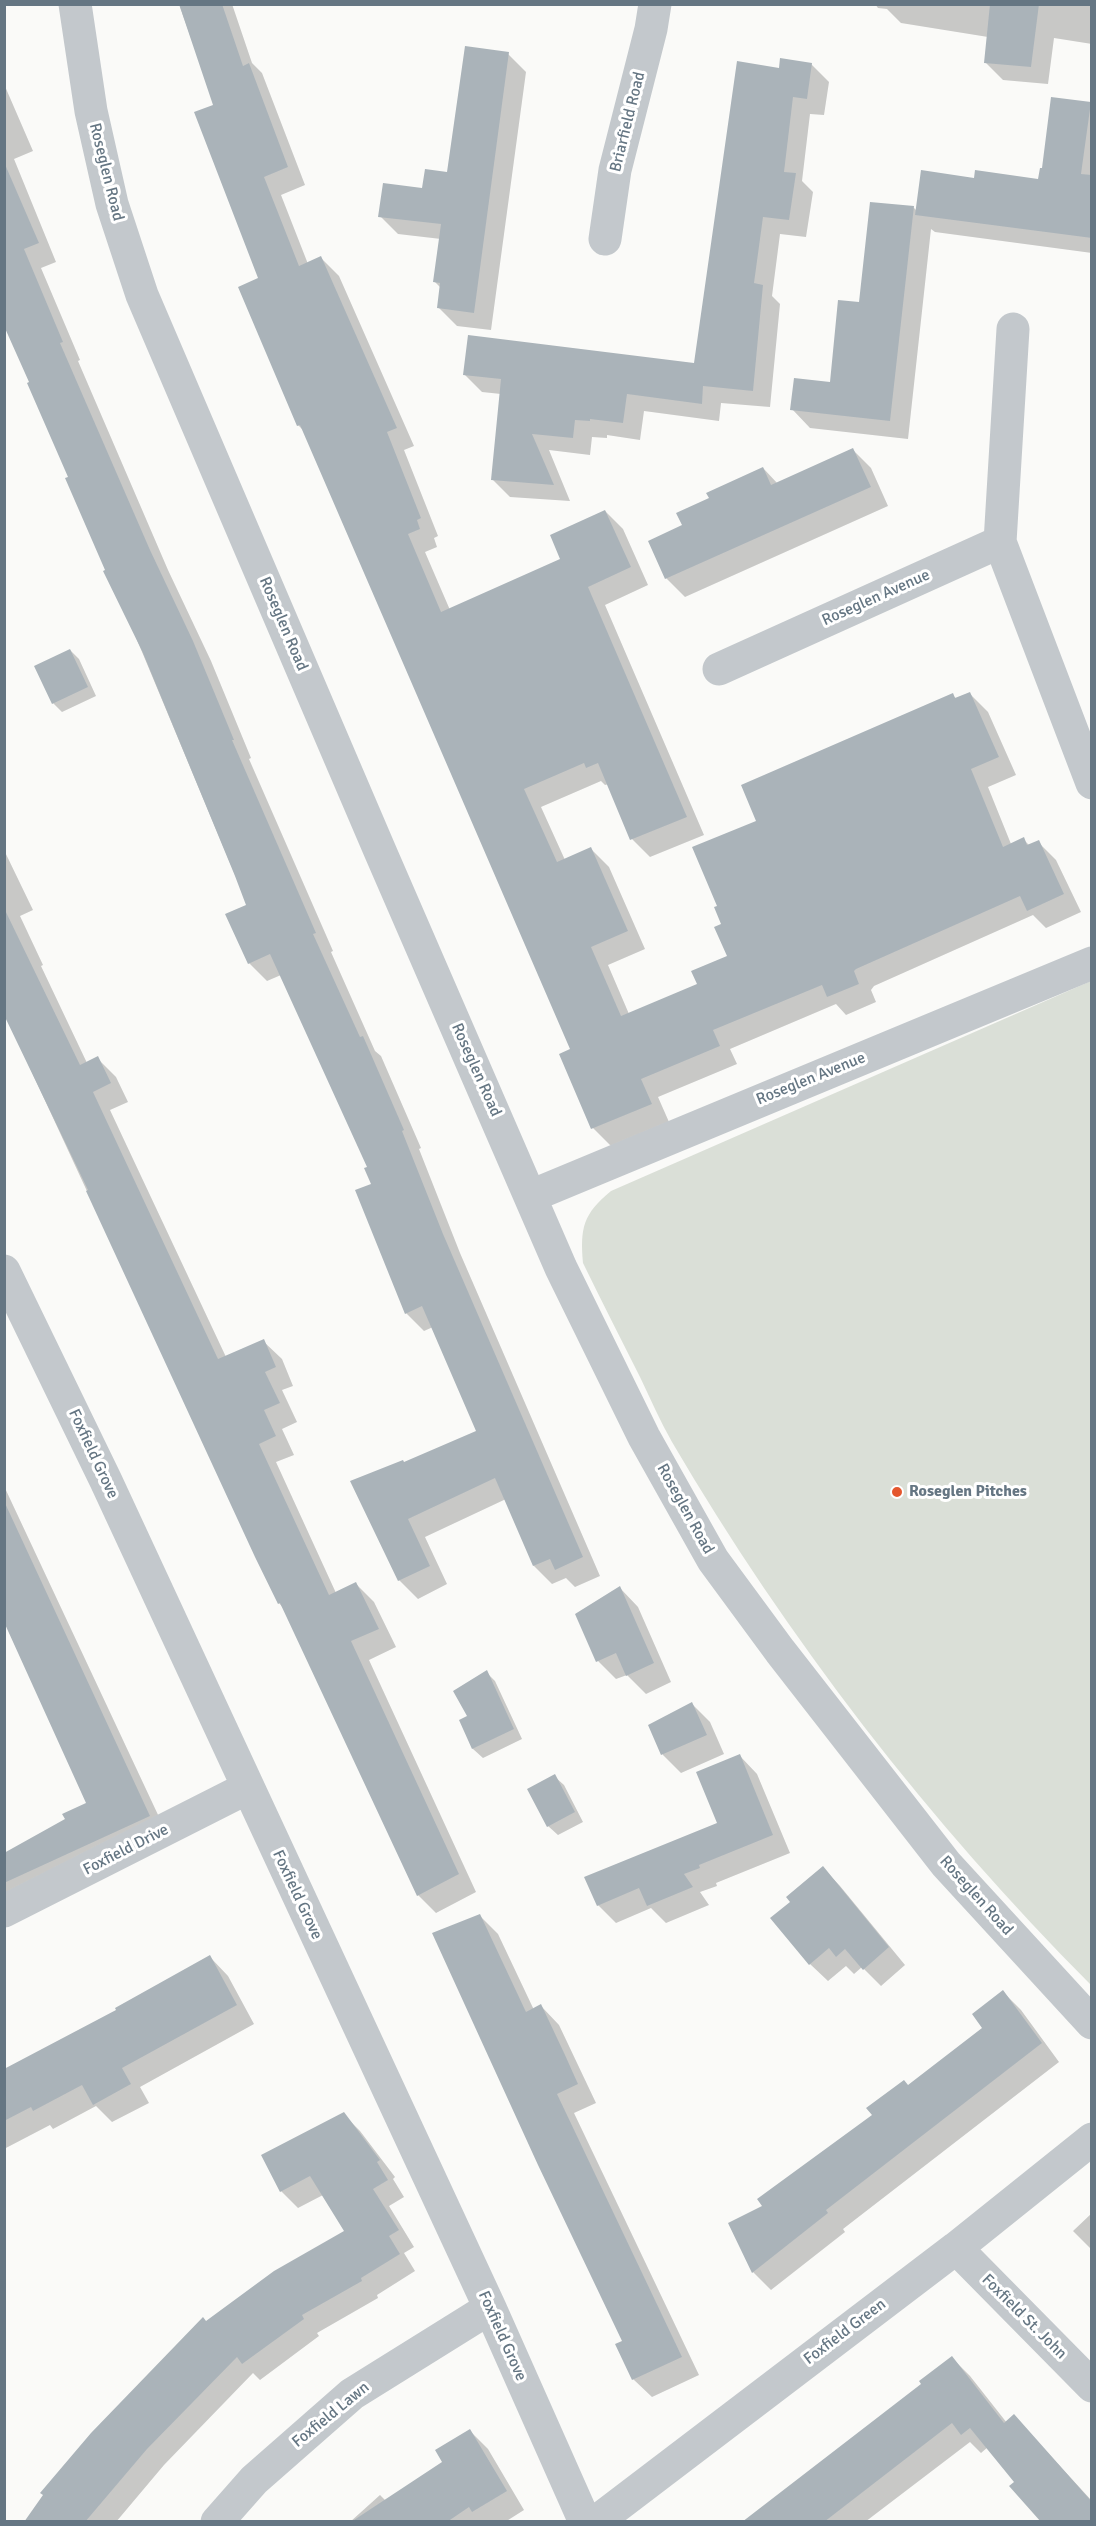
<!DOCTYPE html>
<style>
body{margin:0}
#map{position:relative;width:1096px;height:2526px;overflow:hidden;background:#fafaf8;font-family:Signika,sans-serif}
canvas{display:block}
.frame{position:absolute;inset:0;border:6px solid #657683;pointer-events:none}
</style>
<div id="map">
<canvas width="1096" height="2526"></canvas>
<div class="frame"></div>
</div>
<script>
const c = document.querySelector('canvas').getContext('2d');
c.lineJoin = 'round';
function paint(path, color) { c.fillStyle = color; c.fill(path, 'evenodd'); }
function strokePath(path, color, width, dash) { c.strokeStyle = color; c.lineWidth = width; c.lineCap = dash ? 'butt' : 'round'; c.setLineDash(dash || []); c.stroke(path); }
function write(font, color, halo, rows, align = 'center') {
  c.font = font + ' Signika,sans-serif'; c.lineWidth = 6; c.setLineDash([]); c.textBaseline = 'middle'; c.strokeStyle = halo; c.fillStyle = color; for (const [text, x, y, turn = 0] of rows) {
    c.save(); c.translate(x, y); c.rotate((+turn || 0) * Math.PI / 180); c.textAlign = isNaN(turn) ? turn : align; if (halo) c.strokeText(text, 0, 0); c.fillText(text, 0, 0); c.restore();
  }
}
const green = new Path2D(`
 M 1091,981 L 1091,1985 C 929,1822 788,1640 672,1442 C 660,1421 650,1398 640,1377 C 621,1339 602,1302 583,1263 C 580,1228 583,1214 611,1191 Z`);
const shadow = new Path2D(`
 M 179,4 L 232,4 L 252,63 L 262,73 L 305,185 L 281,195 L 308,264 L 321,258 L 339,276 L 414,446 L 404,450 L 438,536 L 434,538 L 437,547 L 425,552 L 450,610 L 562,559 L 605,511 L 623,529 L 648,585 L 605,605 L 704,835 L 650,857 L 632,839 L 609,784 L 605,785 L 601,781 L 541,807 L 565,860 L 591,849 L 609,867 L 645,949 L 608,965 L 629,1014 L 699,985 L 729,957 L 723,924 L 758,822 L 952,695 L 957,699 L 970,694 L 988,712 L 1016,775 L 988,787 L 1011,844 L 1023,839 L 1030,846 L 1038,842 L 1056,860 L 1081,912 L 1046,928 L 1033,915 L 874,986 L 871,990 L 876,1002 L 846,1015 L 836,1004 L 730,1049 L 737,1064 L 658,1097 L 669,1122 L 611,1146 L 593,1128 L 561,1054 L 572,1050 L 305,432 L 298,425 L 215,106 Z
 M 875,4 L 1092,4 L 1092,44 L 1054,38 L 1048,84 L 1003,80 L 985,62 L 988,37 L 901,23 L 887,9 L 878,8 Z
 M 508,54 L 526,72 L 491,330 L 457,326 L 439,308 L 441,288 L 435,282 L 441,239 L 398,234 L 380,216 L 449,174 Z
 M 811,64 L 829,82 L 824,115 L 810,114 L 802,181 L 813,192 L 806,237 L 780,234 L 772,296 L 780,304 L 770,407 L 721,403 L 719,421 L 644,411 L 640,440 L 607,435 L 607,438 L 592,437 L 590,455 L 549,450 L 570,501 L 510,497 L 493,480 L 501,394 L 482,392 L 464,374 L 695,364 L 781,69 Z
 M 4,84 L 33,151 L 14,159 L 56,262 L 41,268 L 80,360 L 78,361 L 168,570 L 211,661 L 251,758 L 249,759 L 333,951 L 331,952 L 375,1051 L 381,1056 L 421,1148 L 419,1149 L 460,1253 L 600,1576 L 575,1587 L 566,1578 L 552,1584 L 534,1566 L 506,1499 L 425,1537 L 447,1584 L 418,1599 L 399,1580 L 352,1482 L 404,1463 L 478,1432 L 433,1327 L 424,1331 L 406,1313 L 369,1168 L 281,975 L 267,981 L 249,963 L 248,906 L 4,321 Z
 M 1091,103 L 1092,253 L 935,232 L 931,229 L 908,439 L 810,428 L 792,409 L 831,384 L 861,304 L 913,207 L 917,211 L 975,180 L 1039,181 Z
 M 852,449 L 871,468 L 888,506 L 685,597 L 666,578 L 650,541 L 684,526 L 711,499 L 763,468 L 778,484 Z
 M 70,650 L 79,659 L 96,696 L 62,712 L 53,703 Z
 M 4,850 L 33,910 L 20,916 L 43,965 L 41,966 L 87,1063 L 97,1058 L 116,1077 L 128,1102 L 110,1110 L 226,1357 L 263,1341 L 282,1359 L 293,1386 L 282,1390 L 297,1422 L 282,1429 L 294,1455 L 276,1462 L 336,1593 L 356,1584 L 374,1602 L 396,1647 L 369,1660 L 476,1892 L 436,1913 L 418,1895 L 284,1609 L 279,1603 L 256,1556 L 4,1012 Z
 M 4,1486 L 167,1834 L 4,1909 L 4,1854 L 67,1820 L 88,1803 L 4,1621 Z
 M 620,1588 L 638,1607 L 671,1682 L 646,1694 L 627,1675 L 616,1679 L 598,1661 Z
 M 486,1672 L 495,1681 L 522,1739 L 483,1758 L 473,1749 L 461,1721 L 470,1717 Z
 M 692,1704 L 710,1722 L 724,1754 L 681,1773 L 663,1755 L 650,1726 Z
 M 740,1756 L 757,1774 L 790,1853 L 716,1883 L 717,1886 L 700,1892 L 709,1905 L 666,1923 L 651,1908 L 616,1923 L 598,1905 L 719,1824 Z
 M 554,1776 L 564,1785 L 583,1822 L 558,1835 L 548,1826 L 529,1789 Z
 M 823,1868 L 840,1886 L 905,1965 L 881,1986 L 862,1967 L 854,1974 L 846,1966 L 828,1981 L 810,1964 L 792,1902 Z
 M 480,1916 L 498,1934 L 534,2010 L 541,2006 L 559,2025 L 596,2103 L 574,2113 L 699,2375 L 652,2397 L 633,2379 L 624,2341 Z
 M 210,1957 L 228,1976 L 254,2024 L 140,2087 L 149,2103 L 112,2122 L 96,2106 L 53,2129 L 50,2125 L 4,2149 L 4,2071 L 118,2010 Z
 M 1003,1992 L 1021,2010 L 1059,2062 L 843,2229 L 845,2232 L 771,2290 L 753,2272 L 729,2224 L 764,2206 L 909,2087 L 985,2029 Z
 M 343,2114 L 360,2131 L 395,2177 L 393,2179 L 404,2197 L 389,2206 L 414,2247 L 404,2253 L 415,2271 L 377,2295 L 378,2298 L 317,2333 L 319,2336 L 260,2380 L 253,2373 L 164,2465 L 116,2522 L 26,2522 L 207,2323 L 346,2232 L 323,2195 L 298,2208 L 281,2191 Z
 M 1092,2213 L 1092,2250 L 1073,2231 Z
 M 952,2358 L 970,2376 L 1007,2423 L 1014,2416 L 1092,2501 L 1016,2482 L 988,2447 L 981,2453 L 970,2442 L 865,2522 L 745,2522 L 923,2385 Z
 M 470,2431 L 488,2449 L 524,2510 L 505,2522 L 350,2522 L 380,2495 L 386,2501 L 444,2463 Z`);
const building = new Path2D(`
 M 179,4 L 222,4 L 243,66 L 249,63 L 288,167 L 264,177 L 299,266 L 321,256 L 397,428 L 387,432 L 421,518 L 417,520 L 420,529 L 408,534 L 441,612 L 560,559 L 550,535 L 605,510 L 631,567 L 588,587 L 687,817 L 630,840 L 598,763 L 586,768 L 584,763 L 524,789 L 557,862 L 591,847 L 628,931 L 591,947 L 621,1016 L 697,984 L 691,971 L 727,956 L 714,927 L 721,924 L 714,907 L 717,906 L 692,847 L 756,821 L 741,785 L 953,693 L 955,698 L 970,692 L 999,757 L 971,769 L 1003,847 L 1024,837 L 1027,845 L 1039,840 L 1064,894 L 1027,911 L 1020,896 L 856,969 L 854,971 L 859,984 L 827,997 L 822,985 L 713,1030 L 720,1046 L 641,1079 L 652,1104 L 591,1129 L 559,1054 L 570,1049 L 300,425 L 297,426 L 238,287 L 258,278 L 194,112 L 213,105 Z
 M 990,4 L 1039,4 L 1031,67 L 984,63 Z
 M 465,46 L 509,52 L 474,313 L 437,308 L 440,283 L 433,282 L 441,224 L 378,217 L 383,183 L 422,188 L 425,169 L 447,172 Z
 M 780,58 L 812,63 L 807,99 L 793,97 L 784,172 L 796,173 L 789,220 L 763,217 L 754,283 L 763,285 L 753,391 L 703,386 L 702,404 L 627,394 L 623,423 L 590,419 L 590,421 L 575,420 L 573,438 L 532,434 L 554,485 L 491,480 L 501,379 L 463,375 L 468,335 L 694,363 L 737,61 L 779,68 Z
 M 1051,97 L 1091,102 L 1081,174 L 1092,175 L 1092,238 L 915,215 L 921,170 L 974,178 L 975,170 L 1038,179 L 1040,168 L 1042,168 Z
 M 4,162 L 39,243 L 24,249 L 63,342 L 60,343 L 150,550 L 193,641 L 234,740 L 232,740 L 316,933 L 313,934 L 360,1037 L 363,1036 L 404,1130 L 402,1131 L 443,1234 L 583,1557 L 555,1570 L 550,1559 L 533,1566 L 495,1478 L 408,1519 L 430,1566 L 398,1581 L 350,1481 L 403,1460 L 404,1462 L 476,1431 L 422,1306 L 405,1314 L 355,1190 L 371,1184 L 364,1168 L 367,1167 L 270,954 L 248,964 L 225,914 L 246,905 L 235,876 L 143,653 L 103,571 L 105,570 L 65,478 L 68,477 L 27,383 L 29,382 L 4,326 Z
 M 870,202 L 914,206 L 890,421 L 790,410 L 794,378 L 830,382 L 838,300 L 859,302 Z
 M 853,448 L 871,487 L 665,579 L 648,541 L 682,525 L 676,513 L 709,498 L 706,493 L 763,467 L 771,485 Z
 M 70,649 L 88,687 L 52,704 L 34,666 Z
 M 4,908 L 80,1065 L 98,1056 L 111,1083 L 93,1092 L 218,1359 L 264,1339 L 276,1367 L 265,1372 L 280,1403 L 264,1410 L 276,1436 L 259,1444 L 329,1595 L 356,1582 L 379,1629 L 351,1641 L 459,1874 L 417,1896 L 280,1603 L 278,1604 L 255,1557 L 86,1191 L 88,1190 L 4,1015 Z
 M 4,1501 L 150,1816 L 4,1883 L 4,1853 L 65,1819 L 62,1814 L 86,1803 L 4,1622 Z
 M 620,1586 L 654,1663 L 626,1676 L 616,1653 L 596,1662 L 575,1614 Z
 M 487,1670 L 514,1729 L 472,1749 L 459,1720 L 467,1716 L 453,1691 Z
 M 692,1702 L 707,1735 L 661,1755 L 648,1725 Z
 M 740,1754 L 773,1835 L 699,1865 L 700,1868 L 684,1874 L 693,1887 L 647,1906 L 639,1888 L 597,1906 L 584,1877 L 717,1823 L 696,1772 Z
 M 555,1774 L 575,1812 L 547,1827 L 527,1789 Z
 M 823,1866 L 889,1947 L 863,1970 L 845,1949 L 836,1957 L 829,1948 L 809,1965 L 770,1918 L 790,1902 L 786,1897 Z
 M 480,1914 L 526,2012 L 541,2004 L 565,2055 L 578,2084 L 557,2094 L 682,2357 L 632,2380 L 615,2344 L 622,2341 L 538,2165 L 432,1933 Z
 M 210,1955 L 237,2005 L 122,2068 L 131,2084 L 93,2105 L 82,2085 L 33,2111 L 31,2107 L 4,2121 L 4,2069 L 116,2010 L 115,2008 Z
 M 1003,1990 L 1042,2043 L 826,2210 L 828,2213 L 752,2273 L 728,2223 L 762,2206 L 757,2199 L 872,2115 L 866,2108 L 904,2080 L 908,2085 L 982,2028 L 972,2014 Z
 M 344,2112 L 380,2160 L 377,2162 L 388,2180 L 373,2189 L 399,2230 L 389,2236 L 400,2254 L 361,2278 L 362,2281 L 302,2315 L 304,2319 L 242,2364 L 237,2357 L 147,2449 L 85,2522 L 24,2522 L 43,2495 L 40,2493 L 91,2433 L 203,2317 L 206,2321 L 274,2271 L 344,2231 L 310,2176 L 280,2192 L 261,2155 Z
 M 952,2356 L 1004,2423 L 1014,2414 L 1092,2502 L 1092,2522 L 1041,2522 L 1009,2486 L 1014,2482 L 970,2428 L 961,2435 L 952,2423 L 824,2522 L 742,2522 L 921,2384 L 919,2381 Z
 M 470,2429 L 507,2491 L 472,2512 L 469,2507 L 447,2522 L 351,2522 L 442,2462 L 435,2450 Z`);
const minor = new Path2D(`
 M 75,4 L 91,111 L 112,204 L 142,295 L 380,851 L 561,1268 L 644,1437 L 713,1560 L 780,1651 L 946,1864 L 1092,2023
 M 605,239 L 615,170 L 651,29 L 655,4
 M 1000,542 L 1013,329
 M 719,669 L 1000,542 L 1092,783
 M 531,1196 L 1092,963
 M 4,1271 L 106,1481 L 490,2308 L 585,2522
 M 4,1911 L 247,1788
 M 956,2248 L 1092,2386
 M 217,2522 L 254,2480 L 352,2394 L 490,2308
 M 596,2522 L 956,2248 L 1092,2139`);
const markers = [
 [897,1492,6,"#e4572e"]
];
const streetNames = [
 ["Briarfield Road",628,122,-76],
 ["Roseglen Road",106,172,76],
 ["Roseglen Avenue",876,598,-24],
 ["Roseglen Road",283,624,67],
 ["Roseglen Road",476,1070,66],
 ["Roseglen Avenue",811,1079,-22],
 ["Foxfield Grove",93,1454,65],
 ["Roseglen Road",685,1509,61],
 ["Foxfield Drive",126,1850,-27],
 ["Foxfield Grove",297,1895,65],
 ["Roseglen Road",976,1896,48],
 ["Foxfield St. John",1024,2317,45],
 ["Foxfield Green",845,2332,-37],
 ["Foxfield Grove",502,2336,66],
 ["Foxfield Lawn",331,2415,-39]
];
const poiNames = [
 ["Roseglen Pitches",909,1492]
];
paint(green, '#dadfd7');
paint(shadow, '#0003');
paint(building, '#aab3b9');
strokePath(minor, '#c3c8cc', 33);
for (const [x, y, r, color] of markers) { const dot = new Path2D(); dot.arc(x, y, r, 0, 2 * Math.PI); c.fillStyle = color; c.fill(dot); strokePath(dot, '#fff', 2); }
write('16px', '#657683', '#fff', streetNames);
write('bold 16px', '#657683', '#fff', poiNames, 'left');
</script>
